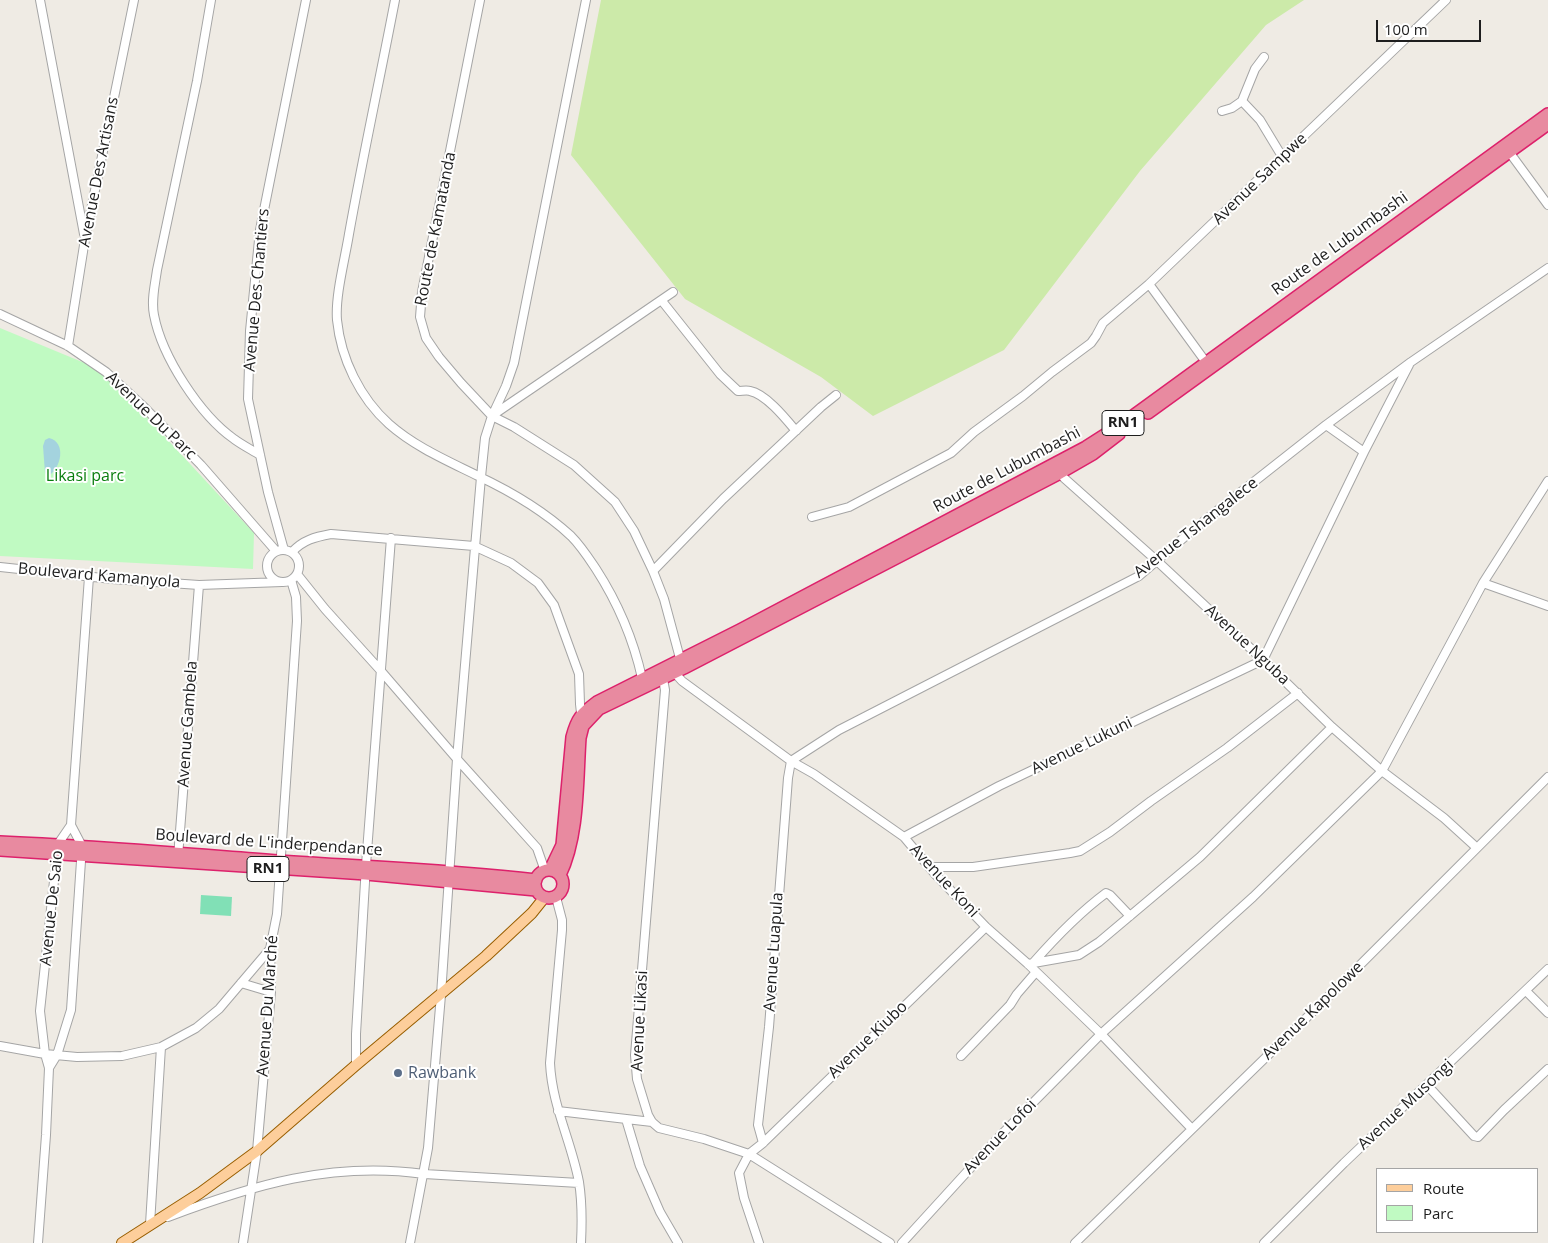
<!DOCTYPE html>
<meta charset="utf-8">
<style>
body{margin:0}
#map{position:relative;width:1548px;height:1243px;overflow:hidden;background:#efebe4;font-family:"Open Sans",sans-serif}
canvas{display:block}
.legend{position:absolute;left:1376px;top:1168px;width:162px;height:65px;box-sizing:border-box;background:#fff;border:1px solid #a5a5a5;margin:0;padding:6px 9px;list-style:none;font-size:15px;color:#1e1e1e}
.legend li{display:flex;align-items:center;gap:10px;height:25px}
.legend b{width:25px;border:1px solid #a5a5a5}
.scale{position:absolute;left:1376px;top:20px;width:105px;height:22px;box-sizing:border-box;border:2px solid #1e1e1e;border-top:0;padding-left:6px;font-size:15px;line-height:18px;white-space:nowrap;color:#1e1e1e;-webkit-text-stroke:4px #fff;paint-order:stroke}
</style>
<div id="map">
<canvas width="1548" height="1243"></canvas>
<ul class="legend">
<li><b style="height:6px;background:#fdce9b"></b>Route</li>
<li><b style="height:14px;background:#c0fac2"></b>Parc</li>
</ul>
<div class="scale">100 m</div>
</div>
<script>
const c = document.querySelector('canvas').getContext('2d');
c.lineJoin = 'round';
function paint(path, color) { c.fillStyle = color; c.fill(path, 'evenodd'); }
function strokePath(path, color, width, dash) { c.strokeStyle = color; c.lineWidth = width; c.lineCap = dash ? 'butt' : 'round'; c.setLineDash(dash || []); c.stroke(path); }
function write(font, color, halo, rows, align = 'center') {
  c.font = font + ' "Open Sans",sans-serif'; c.lineWidth = 4; c.setLineDash([]); c.textBaseline = 'middle'; c.strokeStyle = halo; c.fillStyle = color; for (const [text, x, y, turn = 0] of rows) {
    c.save(); c.translate(x, y); c.rotate((+turn || 0) * Math.PI / 180); c.textAlign = isNaN(turn) ? turn : align; if (halo) c.strokeText(text, 0, 0); c.fillText(text, 0, 0); c.restore();
  }
}
const grass = new Path2D(`
 M 601,0 L 1304,0 L 1266,25 L 1140,171 L 1004,350 L 873,416 L 821,377 L 685,299 L 571,155 Z`);
const park = new Path2D(`
 M 0,328 L 104,371 L 254,533 L 253,569 L 0,556 Z`);
const pitch = new Path2D(`
 M 201,895 L 232,897 L 231,916 L 200,914 Z`);
const water = new Path2D(`
 M 49,438 C 67,442 61,469 48,476 L 45,473 L 43,446 L 45,440 Z`);
const minor = new Path2D(`
 M 40,0 L 84,234
 M 211,0 L 197,81 L 157,270 C 155,285 151,300 154,315 C 162,357 200,415 234,439 C 242,445 252,450 260,455
 M 395,0 C 380,78 363,156 349,234 C 345,259 335,296 337,320 C 341,359 360,398 389,424 C 415,447 448,461 478,476 C 512,492 544,511 571,536 C 581,546 588,557 596,569 C 618,603 633,638 642,678
 M 480,0 L 422,292 L 420,317 L 426,338 L 439,357 L 461,383 L 492,416 L 514,427 L 574,465 L 615,502 L 634,531 L 653,571 L 664,599 L 681,662
 M 1264,57 L 1255,69 L 1242,101 L 1260,120 L 1283,158
 M 1222,111 L 1232,108 L 1242,101
 M 1507,149 L 1548,205
 M 662,301 L 720,374 L 738,391 C 742,391 747,390 750,391 C 766,394 786,419 796,431
 M 0,314 L 68,346 L 106,372 L 144,407 L 201,465 L 276,551
 M 68,346 L 85,239 L 134,0
 M 1208,365 L 1149,284 L 1446,0
 M 493,415 L 673,292
 M 1326,425 L 1364,452
 M 1059,471 L 1064,478 L 1156,560 L 1263,660 L 1332,727 L 1382,771 L 1444,818 L 1477,848
 M 812,517 L 849,507 L 951,453 L 974,432 L 1023,396 L 1052,372 L 1091,343 L 1096,336 L 1103,323 L 1149,284
 M267 566a16 16 0 1 1 32 0a16 16 0 1 1-32 0Z
 M 284,550 L 268,492 L 248,399 L 250,331 L 260,230 L 306,0
 M 292,552 C 303,540 315,537 331,534 L 474,546 L 511,563 L 538,583 L 554,605 L 579,674 L 580,704 L 581,713 L 584,716
 M 0,567 L 112,579 L 199,585 L 282,582
 M 653,571 L 723,499 L 821,407 L 836,395
 M 297,574 L 325,609 L 381,671 L 457,759 L 537,848 L 545,871
 M 1483,583 L 1548,606
 M 673,671 L 682,681 L 791,761 L 814,774 L 904,837 L 935,874 L 986,927 L 1028,964 L 1101,1034 L 1192,1129
 M 663,679 L 665,690 L 635,1055 L 637,1079 L 648,1115 L 652,1122 L 659,1128 L 704,1139 L 749,1154 L 890,1243
 M 904,837 L 999,786 L 1263,660 L 1364,452 L 1409,365
 M 178,857 L 199,585
 M 929,867 L 973,867 L 1070,853 L 1080,851 L 1110,832 L 1151,801 L 1227,748 L 1298,693
 M 556,897 L 562,920 L 562,930 L 550,1063 C 552,1106 571,1140 579,1182 C 582,1201 582,1223 581,1243
 M 1033,963 C 1055,938 1079,913 1106,893 L 1110,895 L 1130,916
 M 1028,964 L 1079,955 L 1099,942 L 1200,857 L 1332,727
 M 241,983 L 271,992
 M 1526,991 L 1548,1013
 M 0,1046 L 45,1054 L 77,1057 L 122,1056 L 161,1047 L 196,1028 L 219,1009 L 270,949
 M 961,1056 L 1010,1005 L 1017,994 L 1036,972
 M 356,1065 L 356,1034 L 366,865 L 391,538
 M 49,1068 L 57,1055 L 71,1010 L 82,846 L 71,825
 M 1427,1085 L 1474,1136 L 1478,1137 L 1504,1110 L 1548,1069
 M 558,1111 L 652,1122
 M 626,1119 L 640,1166 L 660,1212 L 678,1243
 M 763,1143 L 758,1125 L 769,1027 L 788,778 L 791,761 L 839,730 L 1139,576 L 1194,529 L 1326,425 L 1411,362 L 1548,268
 M 168,1217 C 253,1185 332,1161 424,1174 L 579,1183
 M 153,1223 L 150,1224 L 161,1047
 M 38,1243 L 46,1135 L 49,1068 L 45,1054 L 40,1011 L 58,844 L 71,825 L 89,577
 M 243,1243 L 257,1151 L 271,992 L 270,949 L 277,914 L 297,621 L 296,597 L 291,580
 M 410,1243 L 428,1148 L 441,995 L 457,759 L 481,477 L 485,438 L 492,416 L 506,386 L 514,363 L 586,0
 M 759,1243 L 744,1198 L 739,1173 L 749,1154 L 763,1143 L 986,927
 M 902,1243 L 996,1140 L 1101,1034 L 1253,897 L 1382,771 L 1483,583 L 1548,481
 M 1075,1243 L 1336,989 L 1548,777
 M 1264,1243 L 1344,1163 L 1548,969`);
const major = new Path2D(`
 M 122,1243 L 200,1193 L 257,1151 L 356,1065 L 486,956 L 532,913 L 544,898`);
const highway = new Path2D(`
 M 1148,413 L 1548,124
 M 0,842 C 93,846 186,854 279,861 C 365,867 451,870 536,880
 M 0,850 L 366,874 L 536,890
 M535 884a14 14 0 1 1 28 0a14 14 0 1 1-28 0Z
 M 550,870 L 562,845 L 572,737 C 577,718 581,714 597,702 L 740,630 L 1086,447 L 1122,424 L 1548,114
 M 560,875 C 579,836 577,781 580,738 L 583,726 L 599,709 L 684,668 L 1060,473 L 1093,454 L 1119,434`);
const markers = [
 [398,1073,5,"#5c6f8a"]
];
const shields = [
 [1123,423,42],
 [268,869,42]
];
const shieldNames = [
 ["RN1",1123,423],
 ["RN1",268,869]
];
const streetNames = [
 ["Avenue Des Artisans",99,172,-79],
 ["Avenue Sampwe",1260,179,-44],
 ["Route de Kamatanda",436,229,-79],
 ["Route de Lubumbashi",1340,244,-36],
 ["Avenue Des Chantiers",257,290,-85],
 ["Avenue Du Parc",151,416,44],
 ["Route de Lubumbashi",1007,470,-28],
 ["Avenue Tshangalece",1196,528,-38],
 ["Boulevard Kamanyola",99,576,5],
 ["Avenue Nguba",1247,645,43],
 ["Avenue Gambela",188,724,-86],
 ["Avenue Lukuni",1082,746,-26],
 ["Boulevard de L'inderpendance",269,843,4],
 ["Avenue Koni",944,881,47],
 ["Avenue De Saio",52,908,-84],
 ["Avenue Luapula",774,952,-86],
 ["Avenue Du Marché",268,1006,-86],
 ["Avenue Kapolowe",1313,1011,-44],
 ["Avenue Likasi",640,1021,-87],
 ["Avenue Kiubo",868,1040,-44],
 ["Avenue Musongi",1406,1105,-43],
 ["Avenue Lofoi",1000,1137,-46]
];
const parkNames = [
 ["Likasi parc",85,476]
];
const serviceNames = [
 ["Rawbank",408,1073]
];
paint(grass, '#cceaa9');
paint(park, '#c0fac2');
paint(pitch, '#81e0b6');
paint(water, '#a4d3de');
strokePath(minor, '#a5a5a5', 10);
strokePath(major, '#985e00', 12);
strokePath(highway, '#dd216b', 14);
strokePath(minor, '#fff', 8);
strokePath(major, '#fdce9b', 10);
strokePath(highway, '#e88aa0', 11);
for (const [x, y, r, color] of markers) { const dot = new Path2D(); dot.arc(x, y, r, 0, 2 * Math.PI); c.fillStyle = color; c.fill(dot); strokePath(dot, '#fff', 2); }
for (const [x, y, w] of shields) { const box = new Path2D(); box.roundRect(x - w / 2, y - 12.5, w, 25, 4); c.fillStyle = '#fff'; c.fill(box); strokePath(box, '#1e1e1e', 1); }
write('bold 15px', '#1e1e1e', null, shieldNames);
write('16px', '#1e1e1e', '#fff', streetNames);
write('16px', '#0a7e0e', '#fff', parkNames);
write('16px', '#4e5e75', '#fff', serviceNames, 'left');
</script>
